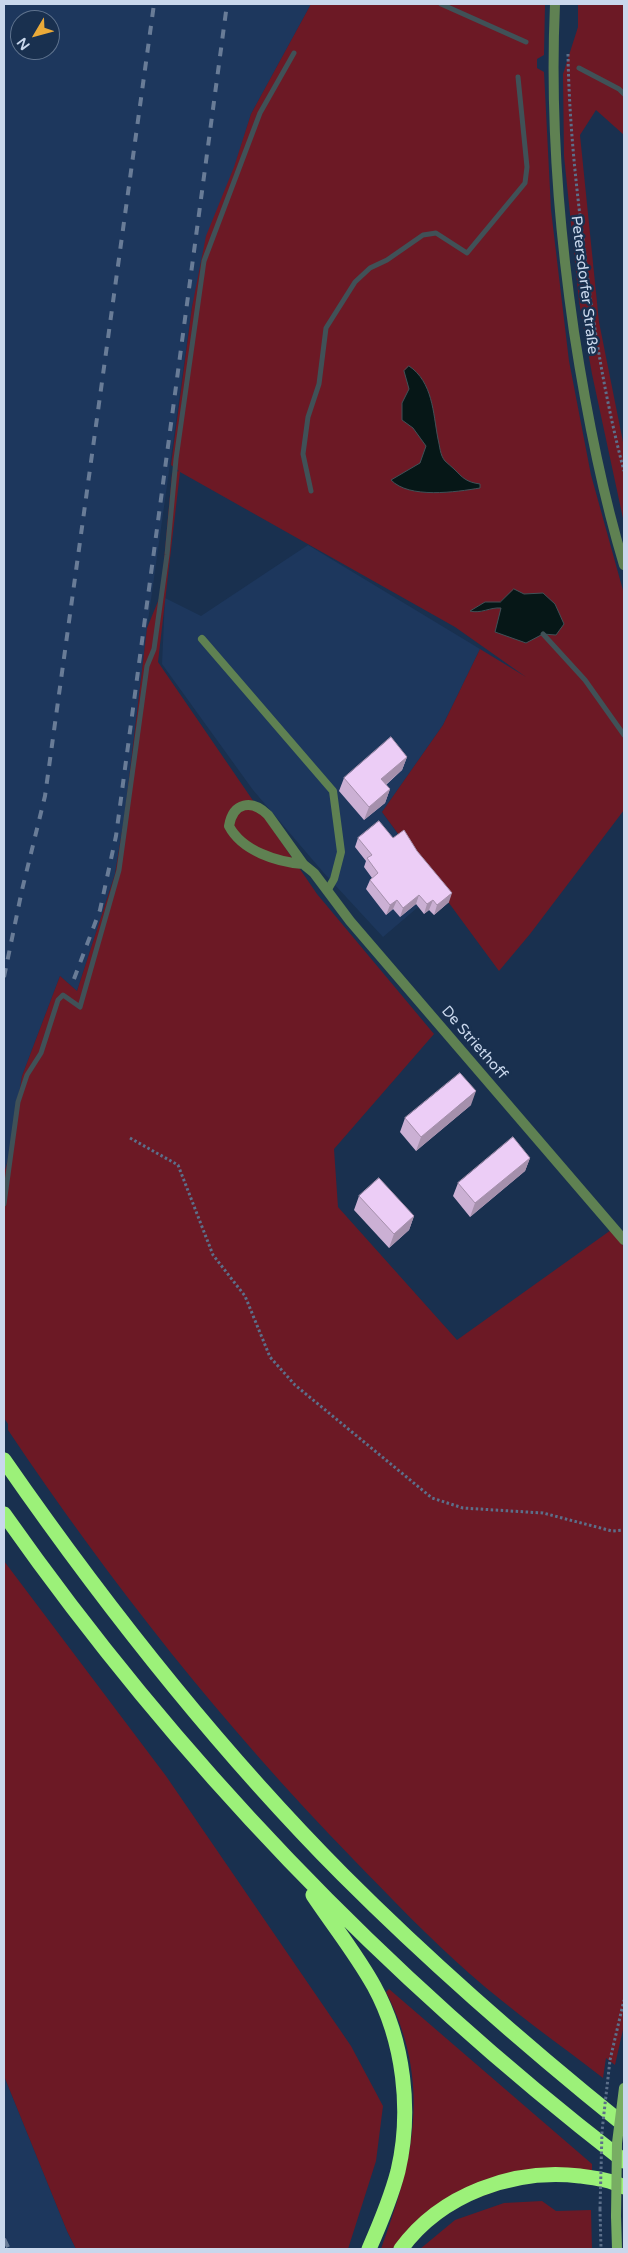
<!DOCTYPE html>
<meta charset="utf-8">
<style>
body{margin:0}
#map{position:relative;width:628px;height:2253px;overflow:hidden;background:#19304f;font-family:"Varela Round",sans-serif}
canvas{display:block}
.frame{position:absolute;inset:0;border:5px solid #c9d7ec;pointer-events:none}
.north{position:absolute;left:10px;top:10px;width:50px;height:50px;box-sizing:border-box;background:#19304f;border:1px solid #5f738e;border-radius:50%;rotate:233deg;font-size:14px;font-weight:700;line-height:20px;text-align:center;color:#c9d7ec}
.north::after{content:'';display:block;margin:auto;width:18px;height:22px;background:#eaaa39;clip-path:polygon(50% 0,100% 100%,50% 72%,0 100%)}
</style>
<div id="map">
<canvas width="628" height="2253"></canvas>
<div class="frame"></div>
<div class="north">N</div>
</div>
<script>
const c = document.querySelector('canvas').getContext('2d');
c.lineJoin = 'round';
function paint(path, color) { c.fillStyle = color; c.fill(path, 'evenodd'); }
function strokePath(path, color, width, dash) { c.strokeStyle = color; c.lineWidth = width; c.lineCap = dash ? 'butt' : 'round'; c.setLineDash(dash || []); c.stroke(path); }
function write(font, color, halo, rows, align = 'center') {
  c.font = font + ' "Varela Round",sans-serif'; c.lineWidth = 5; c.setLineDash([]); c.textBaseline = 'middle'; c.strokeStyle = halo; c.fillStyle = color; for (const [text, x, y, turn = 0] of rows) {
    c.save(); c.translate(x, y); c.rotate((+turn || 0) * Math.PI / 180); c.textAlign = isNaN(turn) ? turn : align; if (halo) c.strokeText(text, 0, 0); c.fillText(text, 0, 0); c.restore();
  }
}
const built = new Path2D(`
 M 4,4 L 311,4 L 251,114 L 192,307 L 147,628 L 125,813 L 115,874 L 77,991 L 60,976 L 22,1076 L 9,1157 L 4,1173 ZM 20,20 L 50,20 L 50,50 L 20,50 Z
 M 308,545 L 480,649 L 443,725 L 382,812 L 438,890 L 383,937 L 323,872 L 253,790 L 162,664 L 165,598 L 201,616 Z
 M 4,2076 L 67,2231 L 76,2249 L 4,2249 Z`);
const green = new Path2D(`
 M 311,4 L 545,4 L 544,55 L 537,59 L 537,68 L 544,72 L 551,210 L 569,361 L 591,475 L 624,594 L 624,810 L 530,934 L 499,971 L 382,812 L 443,725 L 480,649 L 526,677 L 455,627 L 180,472 L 158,662 L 317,894 L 434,1034 L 334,1149 L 338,1207 L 457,1340 L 611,1230 L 624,1247 L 624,2025 L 615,2065 L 606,2058 L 603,2078 C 559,2044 512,2011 470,1974 C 429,1938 391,1898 353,1859 C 223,1725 112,1585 8,1430 L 8,1424 L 4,1418 L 4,1173 L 9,1157 L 22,1076 L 60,976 L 77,991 L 115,874 L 125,813 L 147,628 L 161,594 L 172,473 L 179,471 L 171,465 L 192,307 L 206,236 L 234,167 L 251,114 Z
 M 578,4 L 624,4 L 624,135 L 596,110 L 580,135 L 599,322 L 624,447 L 624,523 L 592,374 L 579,301 L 564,156 L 563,74 L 578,27 Z
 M 4,1561 L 166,1776 L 351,2046 L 383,2106 L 376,2161 L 348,2249 L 76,2249 L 67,2231 L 4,2076 Z
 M 389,1989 L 592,2164 L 592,2172 L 561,2168 L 421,2218 L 392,2249 L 381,2249 C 414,2160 432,2082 386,1992 Z
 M 542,2201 L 556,2211 L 591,2210 L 592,2249 L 420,2249 L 455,2220 L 504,2203 Z`);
const water = new Path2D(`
 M 409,366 C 433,382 433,413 438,439 C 440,447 440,455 445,461 C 448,464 451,466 454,469 C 463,478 466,482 480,484 L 480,488 C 456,492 409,499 391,480 L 420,463 L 426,446 L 413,428 L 402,420 L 402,403 L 409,389 L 404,371 Z
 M 514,589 L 524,594 L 543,593 L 555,604 L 564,624 L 556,635 L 543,634 L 526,643 L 495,632 L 501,608 C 490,607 481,614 470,611 L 485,602 L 500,602 Z`);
const stream = new Path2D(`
 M 441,4 L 526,42
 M 579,68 L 619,89 L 624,94
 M 311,491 L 303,454 L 308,417 L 319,384 L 326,328 L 355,282 L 370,268 L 387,260 L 423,235 L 436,233 L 467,253 L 525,183 L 527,167 L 518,77
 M 543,634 L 585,680 L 624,735
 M 4,1204 L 18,1102 L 27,1075 L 41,1053 L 58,1000 L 63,995 L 80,1007 L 119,870 L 147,666 L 154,649 L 167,555 L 176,459 L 204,261 L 260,113 L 294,53`);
const path = new Path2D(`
 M 568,54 C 569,116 575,178 583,240 C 592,317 604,396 624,471
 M 130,1138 L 178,1165 L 213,1255 L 245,1296 L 270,1357 L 295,1385 L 432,1498 L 463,1508 L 543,1513 L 612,1531 L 624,1530
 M 610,2060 L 624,2000
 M 600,2209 L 601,2249`);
const lane = new Path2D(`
 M 202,639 L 333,791 L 341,852 L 334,879 L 327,891`);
const street = new Path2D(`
 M 555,4 C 550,114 558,222 574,332 C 586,410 601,489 624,565
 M 303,864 C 277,862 242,851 229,826 C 233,802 252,799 268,815 L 303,864 L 314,873 L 350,921 L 624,1240`);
const secondary = new Path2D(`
 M 616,2216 L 617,2249`);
const highway = new Path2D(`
 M 4,1460 C 106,1607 217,1748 343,1875 C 432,1964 526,2046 624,2125
 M 4,1514 C 177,1760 386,1977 624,2161
 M 313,1895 C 333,1925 357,1955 374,1986 C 404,2041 412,2111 398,2171 C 391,2198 380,2224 369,2249
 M 401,2249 C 441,2194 514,2168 580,2176 C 595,2178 611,2180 624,2187`);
const rail = new Path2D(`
 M 4,977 L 22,890 L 45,796 L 154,4
 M 74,979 L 100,910 L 116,836 L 227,4
 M 4,2239 L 9,2249`);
const pathBridge = new Path2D(`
 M 600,2209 L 602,2131 L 610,2060`);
const secondaryBridge = new Path2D(`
 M 616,2216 L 617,2143 L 624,2088`);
const wall = new Path2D(`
 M 407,757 L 402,770 L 386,785 L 390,789 L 385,803 L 364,820 L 339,791 L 344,778 Z
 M 358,838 L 393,838 L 449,902 L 434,915 L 429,910 L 424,914 L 416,904 L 400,917 L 393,909 L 386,915 L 366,889 L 370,880 L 372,878 L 364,867 L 366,861 L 355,847 Z
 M 471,1105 L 416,1151 L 400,1132 L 405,1118 Z
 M 530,1158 L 525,1171 L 470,1217 L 453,1196 L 458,1183 Z
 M 359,1196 L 414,1216 L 409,1230 L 389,1248 L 354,1210 Z`);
const shadedWall = new Path2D(`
 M 407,757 L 402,770 L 376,793 L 381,779 Z
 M 390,789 L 385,803 L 364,820 L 369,807 Z
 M 452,893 L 449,902 L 434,915 L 437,905 Z
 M 419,895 L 416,904 L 400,917 L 403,908 Z
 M 397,900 L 393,909 L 386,915 L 390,905 Z
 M 433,900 L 429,910 L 424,914 L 427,904 Z
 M 476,1091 L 471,1105 L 416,1151 L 421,1137 Z
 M 530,1158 L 525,1171 L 470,1217 L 475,1203 Z
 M 414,1216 L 409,1230 L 389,1248 L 394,1234 Z`);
const building = new Path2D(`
 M 391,737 L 407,757 L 381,779 L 390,789 L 369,807 L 344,778 Z
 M 379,821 L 393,838 L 404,830 L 417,851 L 452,893 L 437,905 L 433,900 L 427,904 L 419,895 L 403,908 L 397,900 L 390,905 L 370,880 L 378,873 L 367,858 L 372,855 L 358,838 Z
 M 460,1073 L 476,1091 L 421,1137 L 405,1118 Z
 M 513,1137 L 530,1158 L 475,1203 L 458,1183 Z
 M 379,1178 L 414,1216 L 394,1234 L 359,1196 Z`);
const streetNames = [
 ["Petersdorfer Straße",584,285,83],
 ["De Striethoff",474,1043,49]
];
paint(built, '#1d375d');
paint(green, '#6c1925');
paint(water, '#061717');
strokePath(water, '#405157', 1);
strokePath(stream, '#405157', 5);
strokePath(path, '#5c6f8a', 3, [2.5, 2.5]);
strokePath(lane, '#5f8152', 8);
strokePath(street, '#5f8152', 10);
strokePath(secondary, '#78ae63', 10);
strokePath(highway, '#9cf179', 15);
strokePath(rail, '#697c97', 4, [9, 9]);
strokePath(pathBridge, '#5c6f8a', 3, [2.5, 2.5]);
strokePath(secondaryBridge, '#78ae63', 10);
paint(wall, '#cbb0d4');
paint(shadedWall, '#a590ac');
paint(building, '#eccdf6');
strokePath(building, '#a590ac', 1);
write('15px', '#c9d7ec', '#19304f', streetNames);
</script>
